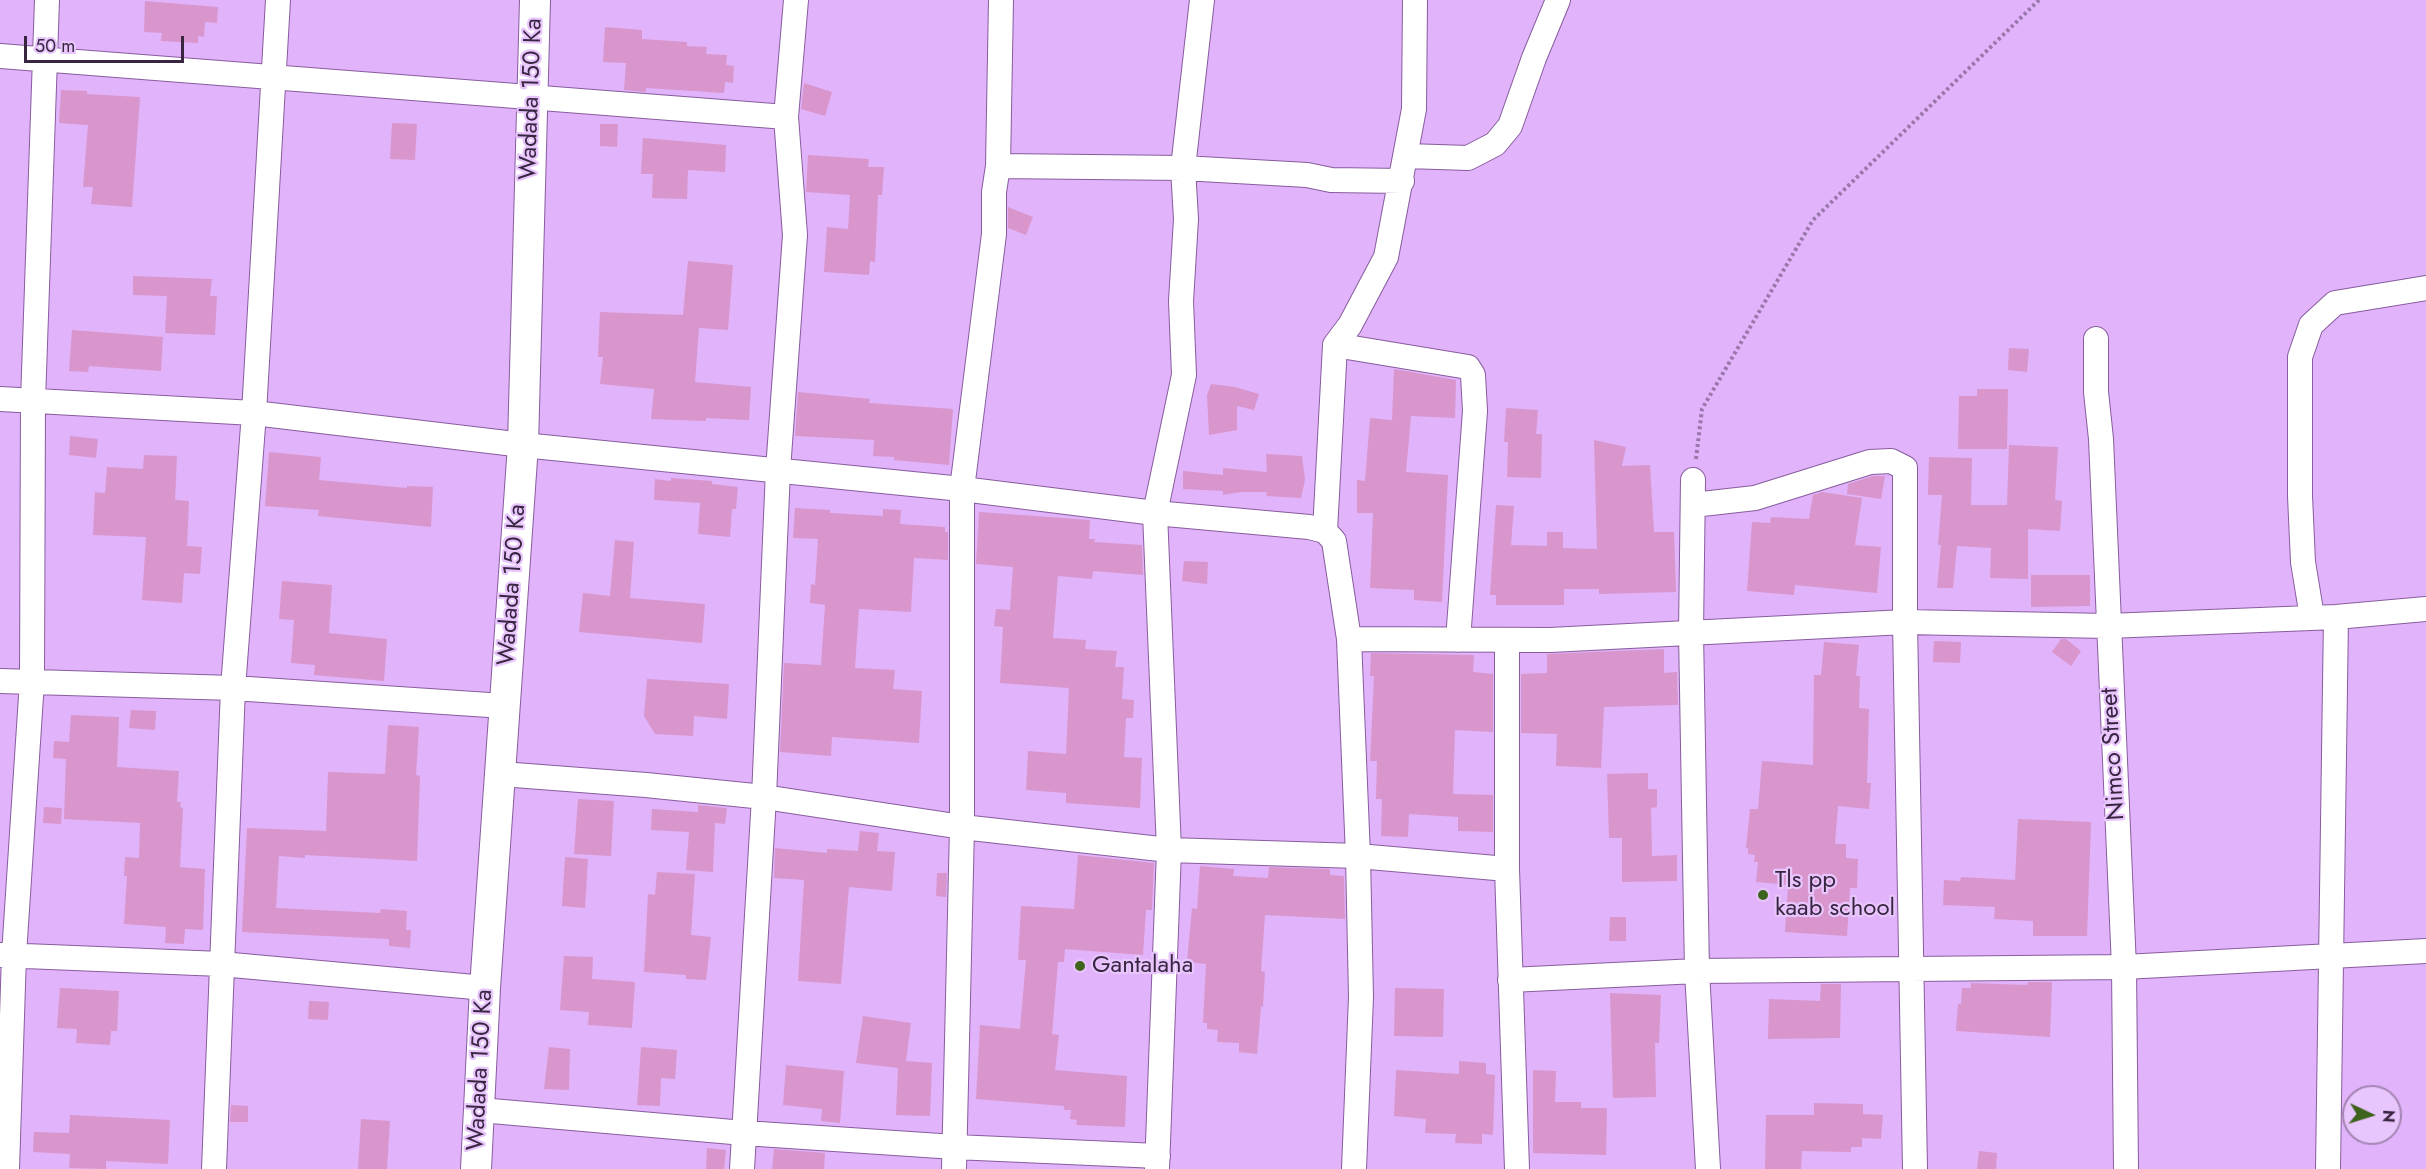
<!DOCTYPE html>
<style>
body{margin:0}
#map{position:relative;width:2426px;height:1169px;overflow:hidden;background:#e1b3fa;font-family:Jost,sans-serif}
canvas{display:block}
.north{position:absolute;left:2342px;top:1085px;width:60px;height:60px;box-sizing:border-box;background:#e9c5fd;border:2px solid #a285b2;border-radius:50%;rotate:94deg;font-size:16px;font-weight:700;line-height:24px;text-align:center;color:#382641}
.north::after{content:'';display:block;margin:auto;width:21px;height:27px;background:#3d631d;clip-path:polygon(50% 0,100% 100%,50% 72%,0 100%)}
.scale{position:absolute;left:24px;top:36px;width:160px;height:27px;box-sizing:border-box;border:3px solid #382641;border-top:0;padding-left:8px;font-size:18px;line-height:21px;white-space:nowrap;color:#382641;-webkit-text-stroke:4px #e9c5fd;paint-order:stroke}
</style>
<div id="map">
<canvas width="2426" height="1169"></canvas>
<div class="north">N</div>
<div class="scale">50 m</div>
</div>
<script>
const c = document.querySelector('canvas').getContext('2d');
c.lineJoin = 'round';
function paint(path, color) { c.fillStyle = color; c.fill(path, 'evenodd'); }
function strokePath(path, color, width, dash) { c.strokeStyle = color; c.lineWidth = width; c.lineCap = dash ? 'butt' : 'round'; c.setLineDash(dash || []); c.stroke(path); }
function write(font, color, halo, rows, align = 'center') {
  c.font = font + ' Jost,sans-serif'; c.lineWidth = 4.5; c.setLineDash([]); c.textBaseline = 'middle'; c.strokeStyle = halo; c.fillStyle = color; for (const [text, x, y, turn = 0] of rows) {
    c.save(); c.translate(x, y); c.rotate((+turn || 0) * Math.PI / 180); c.textAlign = isNaN(turn) ? turn : align; if (halo) c.strokeText(text, 0, 0); c.fillText(text, 0, 0); c.restore();
  }
}
const building = new Path2D(`
 M 145,1 L 218,7 L 217,23 L 205,22 L 204,37 L 198,36 L 198,43 L 161,41 L 162,33 L 144,32 Z
 M 605,27 L 642,30 L 642,39 L 687,42 L 687,46 L 707,47 L 706,54 L 727,55 L 726,65 L 734,66 L 733,83 L 725,82 L 724,93 L 646,88 L 646,92 L 624,90 L 626,63 L 603,62 Z
 M 804,83 L 832,92 L 825,116 L 801,109 Z
 M 61,90 L 87,91 L 87,94 L 140,97 L 132,207 L 91,204 L 93,187 L 83,187 L 88,125 L 59,123 Z
 M 392,123 L 417,124 L 415,160 L 390,159 Z
 M 600,124 L 618,124 L 617,147 L 600,146 Z
 M 643,138 L 726,145 L 725,172 L 688,170 L 687,199 L 652,198 L 653,174 L 641,174 Z
 M 808,155 L 869,159 L 868,167 L 884,167 L 882,195 L 878,195 L 875,262 L 870,261 L 869,275 L 824,272 L 827,227 L 848,229 L 850,195 L 806,192 Z
 M 1008,207 L 1033,217 L 1026,235 L 1008,228 Z
 M 688,261 L 733,265 L 728,330 L 699,328 L 695,382 L 751,387 L 749,420 L 706,418 L 706,421 L 651,419 L 654,389 L 600,384 L 603,357 L 598,357 L 600,312 L 683,315 Z
 M 133,276 L 212,279 L 210,296 L 217,296 L 215,335 L 165,333 L 167,296 L 133,295 Z
 M 72,330 L 163,337 L 161,371 L 89,366 L 88,372 L 69,371 Z
 M 2009,348 L 2029,349 L 2027,372 L 2008,370 Z
 M 1394,369 L 1456,380 L 1455,418 L 1411,416 L 1406,472 L 1448,475 L 1442,602 L 1414,600 L 1414,590 L 1370,588 L 1373,513 L 1357,513 L 1357,480 L 1365,481 L 1370,418 L 1392,420 Z
 M 1211,384 L 1235,387 L 1259,394 L 1254,410 L 1237,406 L 1237,430 L 1209,435 L 1207,395 Z
 M 1977,389 L 2008,389 L 2007,449 L 1958,449 L 1959,396 L 1977,396 Z
 M 798,392 L 870,399 L 869,403 L 953,409 L 949,465 L 894,460 L 894,457 L 873,456 L 874,440 L 795,436 Z
 M 1506,408 L 1538,410 L 1536,434 L 1542,434 L 1541,478 L 1507,477 L 1508,442 L 1504,442 Z
 M 70,436 L 98,439 L 96,458 L 69,455 Z
 M 1594,440 L 1626,447 L 1622,466 L 1650,465 L 1654,532 L 1674,532 L 1676,592 L 1599,594 L 1599,589 L 1564,589 L 1564,605 L 1496,605 L 1496,595 L 1490,595 L 1496,505 L 1514,506 L 1511,545 L 1547,546 L 1547,532 L 1563,532 L 1563,548 L 1597,549 Z
 M 2009,445 L 2058,447 L 2055,500 L 2062,501 L 2060,531 L 2028,529 L 2028,579 L 1990,578 L 1991,548 L 1957,546 L 1953,588 L 1937,588 L 1941,545 L 1938,545 L 1942,495 L 1928,495 L 1929,457 L 1972,458 L 1971,505 L 2007,505 Z
 M 269,452 L 321,457 L 319,480 L 407,488 L 407,486 L 433,487 L 431,527 L 318,516 L 319,510 L 265,506 Z
 M 1266,454 L 1302,456 L 1305,480 L 1301,498 L 1266,496 L 1267,492 L 1241,492 L 1223,495 L 1223,491 L 1183,489 L 1183,471 L 1223,475 L 1223,468 L 1267,472 Z
 M 144,455 L 177,456 L 175,500 L 189,501 L 187,546 L 202,547 L 200,574 L 184,573 L 182,603 L 142,600 L 146,537 L 93,535 L 95,492 L 105,493 L 107,467 L 143,469 Z
 M 1873,476 L 1885,476 L 1881,499 L 1847,494 L 1848,484 Z
 M 671,478 L 712,481 L 712,484 L 738,487 L 736,509 L 732,509 L 730,537 L 698,534 L 700,503 L 654,500 L 655,479 L 671,481 Z
 M 1822,492 L 1862,498 L 1855,545 L 1881,547 L 1877,593 L 1795,585 L 1794,595 L 1747,591 L 1752,522 L 1770,523 L 1771,517 L 1809,519 L 1813,495 Z
 M 795,508 L 830,510 L 830,513 L 883,516 L 883,509 L 901,510 L 900,524 L 945,527 L 945,532 L 948,532 L 948,560 L 914,558 L 911,612 L 859,609 L 855,668 L 895,670 L 893,689 L 922,691 L 919,743 L 832,737 L 831,756 L 780,752 L 784,663 L 821,665 L 825,605 L 810,603 L 811,584 L 815,585 L 818,539 L 793,538 Z
 M 979,512 L 1090,520 L 1089,539 L 1095,539 L 1094,542 L 1142,545 L 1143,575 L 1093,571 L 1092,579 L 1058,576 L 1053,638 L 1086,640 L 1085,649 L 1117,651 L 1115,667 L 1124,667 L 1122,699 L 1134,700 L 1133,718 L 1126,718 L 1124,757 L 1142,758 L 1140,808 L 1066,803 L 1066,793 L 1026,790 L 1028,751 L 1066,754 L 1069,688 L 1000,683 L 1003,627 L 994,626 L 996,609 L 1010,610 L 1013,567 L 976,564 Z
 M 615,540 L 634,542 L 630,598 L 705,604 L 702,643 L 579,632 L 583,593 L 610,596 Z
 M 1184,561 L 1208,562 L 1207,584 L 1182,581 Z
 M 2031,575 L 2090,575 L 2090,606 L 2031,607 Z
 M 282,581 L 332,585 L 329,633 L 387,639 L 384,681 L 314,675 L 315,665 L 291,663 L 294,620 L 279,619 Z
 M 2061,639 L 2066,639 L 2081,651 L 2071,666 L 2052,652 Z
 M 1934,641 L 1961,642 L 1960,663 L 1933,662 Z
 M 1824,642 L 1859,645 L 1856,676 L 1860,676 L 1859,708 L 1869,709 L 1867,783 L 1871,783 L 1869,809 L 1838,806 L 1835,844 L 1846,844 L 1846,858 L 1858,859 L 1857,888 L 1850,888 L 1847,936 L 1785,932 L 1788,885 L 1756,882 L 1758,862 L 1754,862 L 1755,855 L 1748,854 L 1748,848 L 1746,848 L 1750,809 L 1758,809 L 1762,761 L 1813,765 L 1814,675 L 1821,675 Z
 M 1664,649 L 1664,673 L 1677,672 L 1678,705 L 1604,707 L 1601,768 L 1556,766 L 1557,734 L 1521,733 L 1521,674 L 1547,673 L 1547,654 Z
 M 1371,653 L 1474,655 L 1473,672 L 1493,674 L 1493,732 L 1455,730 L 1453,794 L 1493,795 L 1493,832 L 1458,831 L 1458,817 L 1409,814 L 1408,837 L 1381,836 L 1382,799 L 1376,799 L 1377,761 L 1370,761 L 1374,676 L 1370,676 Z
 M 647,679 L 729,684 L 727,719 L 694,716 L 693,736 L 655,734 L 644,716 Z
 M 131,710 L 156,711 L 155,730 L 129,728 Z
 M 71,715 L 119,717 L 117,767 L 179,771 L 177,802 L 181,802 L 180,807 L 183,808 L 180,867 L 205,869 L 203,930 L 185,929 L 184,944 L 165,943 L 166,927 L 124,924 L 127,876 L 124,876 L 125,857 L 139,858 L 140,823 L 64,819 L 66,759 L 53,758 L 54,741 L 69,742 Z
 M 388,725 L 419,727 L 416,775 L 420,776 L 417,861 L 305,855 L 305,858 L 279,856 L 276,908 L 380,913 L 381,909 L 407,911 L 406,930 L 411,930 L 410,948 L 389,946 L 389,939 L 242,932 L 247,828 L 326,831 L 328,772 L 385,774 Z
 M 1648,773 L 1648,789 L 1657,789 L 1657,807 L 1651,808 L 1652,856 L 1677,855 L 1677,881 L 1622,882 L 1622,838 L 1609,838 L 1607,774 Z
 M 578,799 L 614,801 L 611,856 L 574,854 Z
 M 698,805 L 727,808 L 725,824 L 715,823 L 713,872 L 686,870 L 689,832 L 651,830 L 652,809 L 698,812 Z
 M 44,807 L 62,808 L 61,824 L 43,823 Z
 M 2018,819 L 2091,822 L 2087,936 L 2033,936 L 2033,921 L 1994,919 L 1995,907 L 1943,905 L 1944,880 L 1960,881 L 1961,877 L 2015,880 Z
 M 860,831 L 879,833 L 877,851 L 895,852 L 892,891 L 849,887 L 841,984 L 798,981 L 804,880 L 774,878 L 775,848 L 827,853 L 827,849 L 858,851 Z
 M 1078,855 L 1154,863 L 1152,910 L 1146,910 L 1143,955 L 1065,949 L 1064,962 L 1058,962 L 1052,1034 L 1059,1035 L 1055,1070 L 1127,1076 L 1125,1127 L 1076,1125 L 1077,1120 L 1070,1119 L 1071,1110 L 1064,1110 L 1064,1106 L 976,1099 L 980,1025 L 1020,1029 L 1026,960 L 1018,960 L 1021,906 L 1074,909 Z
 M 565,857 L 588,859 L 585,908 L 562,906 Z
 M 1200,866 L 1234,869 L 1233,876 L 1268,878 L 1269,867 L 1330,869 L 1330,875 L 1344,876 L 1345,919 L 1265,915 L 1261,971 L 1265,972 L 1263,1007 L 1261,1006 L 1257,1054 L 1239,1052 L 1239,1043 L 1217,1042 L 1218,1030 L 1207,1029 L 1207,1023 L 1203,1023 L 1206,964 L 1187,962 L 1192,908 L 1197,909 Z
 M 657,872 L 695,874 L 691,935 L 711,937 L 706,980 L 686,979 L 686,975 L 644,972 L 648,894 L 655,895 Z
 M 937,873 L 947,873 L 946,897 L 936,896 Z
 M 1610,917 L 1626,917 L 1626,941 L 1609,941 Z
 M 564,956 L 593,957 L 592,979 L 635,982 L 632,1028 L 588,1025 L 589,1012 L 560,1010 Z
 M 2028,982 L 2052,982 L 2050,1037 L 1956,1031 L 1958,1004 L 1961,1004 L 1962,988 L 1971,988 L 1971,983 L 2027,985 Z
 M 1821,984 L 1841,984 L 1840,1038 L 1768,1039 L 1769,999 L 1820,1001 Z
 M 60,988 L 119,991 L 117,1031 L 111,1031 L 110,1045 L 76,1043 L 77,1029 L 57,1028 Z
 M 1395,988 L 1444,989 L 1443,1037 L 1394,1036 Z
 M 1610,993 L 1661,995 L 1659,1043 L 1655,1043 L 1656,1097 L 1613,1098 Z
 M 309,1001 L 329,1002 L 328,1020 L 308,1019 Z
 M 863,1016 L 911,1023 L 906,1061 L 932,1063 L 930,1116 L 896,1115 L 898,1068 L 856,1063 Z
 M 549,1047 L 570,1049 L 569,1090 L 544,1089 Z
 M 641,1047 L 677,1050 L 675,1079 L 661,1078 L 660,1106 L 637,1105 Z
 M 1459,1061 L 1486,1063 L 1486,1074 L 1495,1075 L 1493,1135 L 1482,1134 L 1482,1144 L 1455,1143 L 1456,1134 L 1425,1133 L 1426,1119 L 1394,1116 L 1396,1070 L 1459,1074 Z
 M 786,1065 L 844,1071 L 840,1123 L 821,1121 L 822,1109 L 783,1105 Z
 M 1533,1070 L 1556,1071 L 1555,1102 L 1581,1102 L 1581,1108 L 1607,1108 L 1606,1155 L 1533,1153 Z
 M 1814,1103 L 1863,1104 L 1863,1114 L 1883,1115 L 1881,1139 L 1862,1138 L 1862,1147 L 1851,1147 L 1851,1152 L 1802,1151 L 1801,1169 L 1765,1169 L 1766,1115 L 1814,1115 Z
 M 231,1105 L 248,1106 L 248,1122 L 230,1122 Z
 M 70,1115 L 170,1120 L 168,1164 L 106,1161 L 106,1169 L 69,1168 L 70,1154 L 33,1152 L 34,1132 L 69,1133 Z
 M 361,1119 L 390,1121 L 387,1169 L 358,1169 Z
 M 707,1148 L 726,1150 L 724,1169 L 706,1169 Z
 M 774,1149 L 825,1153 L 824,1169 L 772,1169 Z
 M 1979,1151 L 1997,1153 L 1996,1169 L 1977,1169 Z`);
const path = new Path2D(`
 M 1696,459 L 1702,409 L 1813,220 L 2039,0`);
const minor = new Path2D(`
 M 0,56 L 786,117
 M 1407,156 L 1468,158 L 1495,144 L 1510,126 L 1534,58 L 1558,0
 M 998,166 L 1183,168 L 1307,175 L 1331,180 L 1402,181
 M 2096,339 L 2096,392 L 2101,439 L 2124,967 L 2126,1169
 M 1335,345 L 1468,367 L 1473,375 L 1475,411 L 1458,640
 M 0,399 L 254,413 L 523,445 L 962,489 L 1155,513 L 1309,527 L 1325,531 L 1334,541 L 1349,639 L 1358,856 L 1361,997 L 1354,1169
 M 1693,480 L 1691,632 L 1697,971 L 1708,1169
 M 1693,505 L 1755,498 L 1870,462 L 1891,461 L 1905,468 L 1905,622 L 1915,1169
 M 1325,531 L 1335,345 L 1350,325 L 1386,257 L 1414,109 L 1415,0
 M 2312,617 L 2303,562 L 2300,496 L 2300,357 L 2311,325 L 2335,303 L 2426,288
 M 1349,639 L 1550,640 L 1905,622 L 2108,626 L 2336,617 L 2426,609
 M 1507,640 L 1507,869 L 1517,1169
 M 0,681 L 233,688 L 504,706
 M 501,774 L 646,785 L 764,797 L 962,827 L 1169,850 L 1358,856 L 1507,869
 M 0,955 L 221,964 L 485,988
 M 1510,980 L 1697,971 L 2124,967 L 2426,951
 M 480,1110 L 744,1133 L 955,1147 L 1158,1156
 M 7,1169 L 14,955 L 32,681 L 33,401 L 47,0
 M 214,1169 L 233,688 L 254,413 L 278,0
 M 742,1169 L 764,797 L 778,470 L 795,235 L 786,117 L 796,0
 M 954,1169 L 962,827 L 962,489 L 994,234 L 994,192 L 998,166 L 1001,0
 M 1157,1169 L 1169,850 L 1155,513 L 1184,375 L 1181,301 L 1186,219 L 1183,168 L 1202,0
 M 2328,1169 L 2336,617`);
const tertiary = new Path2D(`
 M 476,1169 L 485,988 L 523,445 L 535,0`);
const markers = [
 [1763,895,6,"#3d631d"],
 [1080,966,6,"#3d631d"]
];
const streetNames = [
 ["Wadada 150 Ka",532,99,-88],
 ["Wadada 150 Ka",513,585,-86],
 ["Nimco Street",2114,754,-93],
 ["Wadada 150 Ka",481,1070,-87]
];
const poiNames = [
 ["Tls pp",1775,881],
 ["kaab school",1775,909],
 ["Gantalaha",1092,966]
];
paint(building, '#d996cc');
strokePath(minor, '#875d9d', 26);
strokePath(tertiary, '#875d9d', 32);
strokePath(path, '#9977ab', 4, [3, 3]);
strokePath(minor, '#fff', 24);
strokePath(tertiary, '#fff', 30);
for (const [x, y, r, color] of markers) { const dot = new Path2D(); dot.arc(x, y, r, 0, 2 * Math.PI); c.fillStyle = color; c.fill(dot); strokePath(dot, '#e9c5fd', 2); }
write('24px', '#382641', '#e9c5fd', streetNames);
write('24px', '#382641', '#e9c5fd', poiNames, 'left');
</script>
